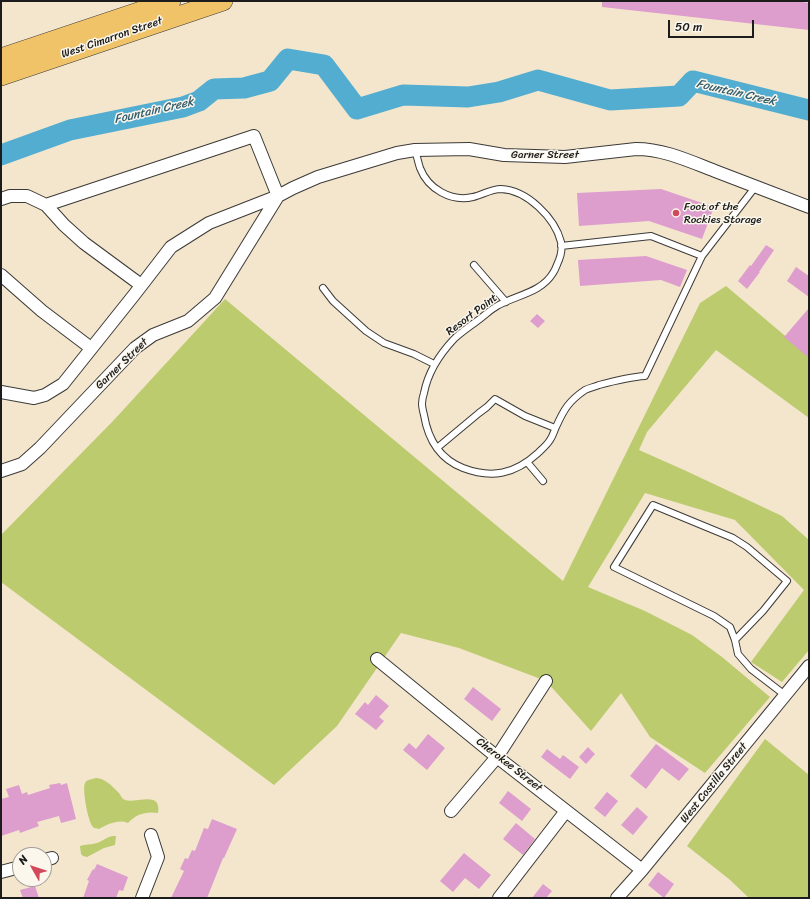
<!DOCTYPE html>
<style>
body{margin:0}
#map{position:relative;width:810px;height:899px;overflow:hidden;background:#f3e6cd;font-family:Sriracha,sans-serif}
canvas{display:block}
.frame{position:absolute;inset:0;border:2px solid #1c1c1c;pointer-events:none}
.north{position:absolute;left:12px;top:847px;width:40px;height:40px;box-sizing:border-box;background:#fbf7ec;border:1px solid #a29f99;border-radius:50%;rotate:309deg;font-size:11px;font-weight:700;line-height:16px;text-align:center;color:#1c1c1c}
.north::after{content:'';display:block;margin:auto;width:14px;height:18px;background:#d1495b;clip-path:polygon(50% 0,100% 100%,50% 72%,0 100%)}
.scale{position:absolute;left:668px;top:20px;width:86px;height:18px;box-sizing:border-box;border:2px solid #1c1c1c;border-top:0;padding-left:5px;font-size:12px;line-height:14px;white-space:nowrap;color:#1c1c1c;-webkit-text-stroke:3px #fbf7ec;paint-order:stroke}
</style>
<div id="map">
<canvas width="810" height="899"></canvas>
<div class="frame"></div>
<div class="north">N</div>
<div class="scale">50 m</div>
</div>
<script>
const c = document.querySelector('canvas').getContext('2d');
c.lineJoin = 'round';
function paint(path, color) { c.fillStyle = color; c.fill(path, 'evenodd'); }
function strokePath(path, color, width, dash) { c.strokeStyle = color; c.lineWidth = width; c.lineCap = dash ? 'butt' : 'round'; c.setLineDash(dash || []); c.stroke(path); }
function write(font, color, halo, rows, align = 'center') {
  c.font = font + ' Sriracha,sans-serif'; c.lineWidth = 3; c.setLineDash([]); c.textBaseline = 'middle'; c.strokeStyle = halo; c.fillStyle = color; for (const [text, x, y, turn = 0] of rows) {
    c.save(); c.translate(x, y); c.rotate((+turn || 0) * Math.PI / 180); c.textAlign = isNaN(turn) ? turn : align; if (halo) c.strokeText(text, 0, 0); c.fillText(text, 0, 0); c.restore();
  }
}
const green = new Path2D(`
 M 726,286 L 809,356 L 809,418 L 716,350 L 647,432 L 639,450 L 684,470 L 782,516 L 809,540 L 809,650 L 782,682 L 751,662 L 804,590 L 735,520 L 645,493 L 588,587 L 645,611 L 692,635 L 722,657 L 770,697 L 705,773 L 650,737 L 621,693 L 591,731 L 546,681 L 459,648 L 401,633 L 337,726 L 274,785 L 1,582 L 1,535 L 113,421 L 225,299 L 563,581 L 700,303 Z
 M 765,739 L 809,775 L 809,898 L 749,898 L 729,879 L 687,846 Z
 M 96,778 C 105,778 113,787 119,793 C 121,796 122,799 125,800 C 135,804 162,790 158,813 C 146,811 136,814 128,823 C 118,819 108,824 99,829 C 96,828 95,829 93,827 C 88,822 82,789 85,783 C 87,779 93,779 96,778 Z
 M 113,836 L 116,836 L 115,845 L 104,848 L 87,857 L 83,856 L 81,854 L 80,846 C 85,844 91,845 97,843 C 103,841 106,837 113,836 Z`);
const river = new Path2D(`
 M 1,155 L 70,130 L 183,107 L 199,101 L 214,89 L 244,88 L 270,81 L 288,59 L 324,65 L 357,109 L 403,95 L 468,97 L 499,92 L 538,80 L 610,100 L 679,96 L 693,81 L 809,110`);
const building = new Path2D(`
 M 602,1 L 795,1 L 809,3 L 809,30 L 602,7 Z
 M 661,189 L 714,207 L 702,239 L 649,221 L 579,226 L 577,193 Z
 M 766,245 L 774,250 L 759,272 L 760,272 L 747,289 L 738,281 L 750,265 L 751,266 Z
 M 646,256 L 687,270 L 680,287 L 661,280 L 580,286 L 578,260 Z
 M 796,267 L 809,276 L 809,297 L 787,281 Z
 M 809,308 L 809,358 L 784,337 Z
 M 537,314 L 545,321 L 538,328 L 530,321 Z
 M 473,687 L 501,709 L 492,721 L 464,699 Z
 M 376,695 L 389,706 L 379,717 L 384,721 L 376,730 L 355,714 L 365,702 L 368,705 Z
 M 428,734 L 445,748 L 427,770 L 403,750 L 409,743 L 416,749 Z
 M 656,744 L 689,769 L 679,781 L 662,768 L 646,789 L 630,776 Z
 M 588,747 L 595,754 L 586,764 L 579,757 Z
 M 547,749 L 560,759 L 563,755 L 579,767 L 570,779 L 541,757 Z
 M 60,783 L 61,785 L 67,783 L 76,819 L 61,823 L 59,816 L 37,822 L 39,826 L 20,833 L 19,830 L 1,836 L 1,799 L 9,797 L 6,789 L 19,785 L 22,794 L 27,792 L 28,795 L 50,788 L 49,785 Z
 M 508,791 L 531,809 L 522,821 L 499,803 Z
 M 607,792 L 618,801 L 605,817 L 594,808 Z
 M 637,807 L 648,817 L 633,835 L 621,825 Z
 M 212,819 L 237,829 L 224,858 L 223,858 L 207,898 L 171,898 L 184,871 L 180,869 L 185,858 L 188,859 L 192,850 L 195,851 L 204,828 L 208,829 Z
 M 516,823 L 535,839 L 523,855 L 503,839 Z
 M 464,853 L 491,875 L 479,889 L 465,878 L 453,892 L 440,881 Z
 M 97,864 L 128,877 L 123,891 L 119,890 L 116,898 L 83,898 L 89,881 L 87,880 L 93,869 L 94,870 Z
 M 658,872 L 674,884 L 664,898 L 648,885 Z
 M 543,884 L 552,891 L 546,898 L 532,898 Z
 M 35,886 L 39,898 L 23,898 L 20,890 Z`);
const service = new Path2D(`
 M 415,150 C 417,156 418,162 420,168 C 428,189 451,202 473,197 C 482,195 491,189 501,189 C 527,190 555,218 561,242 C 562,247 561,255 559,260 C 557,264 556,269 553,273 C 541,293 516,295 497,306 C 490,310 484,316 477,321 C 469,327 460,333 454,339 C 439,355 428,372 424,393 C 423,396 422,400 422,404 C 422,407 423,411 424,415 C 428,439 440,459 463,468 C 492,479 515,474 538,453 C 542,449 547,445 550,440 C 553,436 554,431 556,427 C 564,409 569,401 585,390 C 589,388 594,387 599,385 C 614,381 629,377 645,376 L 702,256 L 756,186
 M 561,246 L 651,236 L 702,256
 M 474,265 L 506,302
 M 323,288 L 333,301 L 366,331 L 384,343 L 414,354 L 434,364
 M 437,448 L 479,413 L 487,407 L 495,399 L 525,416 L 555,428
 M 527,462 L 543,481
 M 735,640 L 763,611 L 787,581 L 747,547 L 733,538 L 653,505 L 614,567 L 714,616 L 730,627 L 735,640 L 738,654 L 751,669 L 785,695`);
const minor = new Path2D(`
 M 1,199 L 10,196 L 27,196 L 46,205 L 254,136 L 278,196
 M 46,205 L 64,225 L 84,243 L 141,285
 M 1,275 L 42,311 L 91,348
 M 1,392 L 34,398 L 45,395 L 63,384 L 134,295 L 171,247 L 209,223 L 278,196 L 293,188 L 318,177 L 397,153 L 415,150 L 469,149 L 504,155 L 565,157 L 636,149 C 664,149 689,161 715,171 C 746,183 778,195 809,207
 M 1,471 L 22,464 L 40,448 L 135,348 L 153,335 L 188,321 L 215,298 L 278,196
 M 377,659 L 497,757 L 642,870
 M 451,811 L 497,757 L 546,681
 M 44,860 L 52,858
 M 1,872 L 20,867
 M 142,898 L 158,857 L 151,835
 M 499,898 L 566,811
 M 617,898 L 642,870 L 809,666`);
const trunk = new Path2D(`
 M 1,58 L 171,1
 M 1,76 L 223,1`);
const markers = [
 [676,213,4,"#d1495b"]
];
const streetNames = [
 ["West Cimarron Street",112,38,-19],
 ["Garner Street",545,155],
 ["Resort Point",472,315,-37],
 ["Garner Street",122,364,-44],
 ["Cherokee Street",509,765,38],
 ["West Costilla Street",714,783,-51]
];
const poiNames = [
 ["Foot of the",684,207],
 ["Rockies Storage",684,220]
];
const waterNames = [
 ["Fountain Creek",736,93,13],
 ["Fountain Creek",154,111,-13]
];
paint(green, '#bbcb6d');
strokePath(river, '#52add0', 21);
paint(building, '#dd9dcd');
strokePath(service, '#3c3a37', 8);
strokePath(minor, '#3c3a37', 14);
strokePath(trunk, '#3c3a37', 20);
strokePath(service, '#fff', 6);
strokePath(minor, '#fff', 12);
strokePath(trunk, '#f0c369', 19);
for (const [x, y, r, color] of markers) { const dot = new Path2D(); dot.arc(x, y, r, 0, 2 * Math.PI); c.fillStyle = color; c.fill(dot); strokePath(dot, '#fbf7ec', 1.5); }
write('11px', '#1c1c1c', '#fbf7ec', streetNames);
write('11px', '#1c1c1c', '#fbf7ec', poiNames, 'left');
write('italic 12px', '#345d6d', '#fbf7ec', waterNames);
</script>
